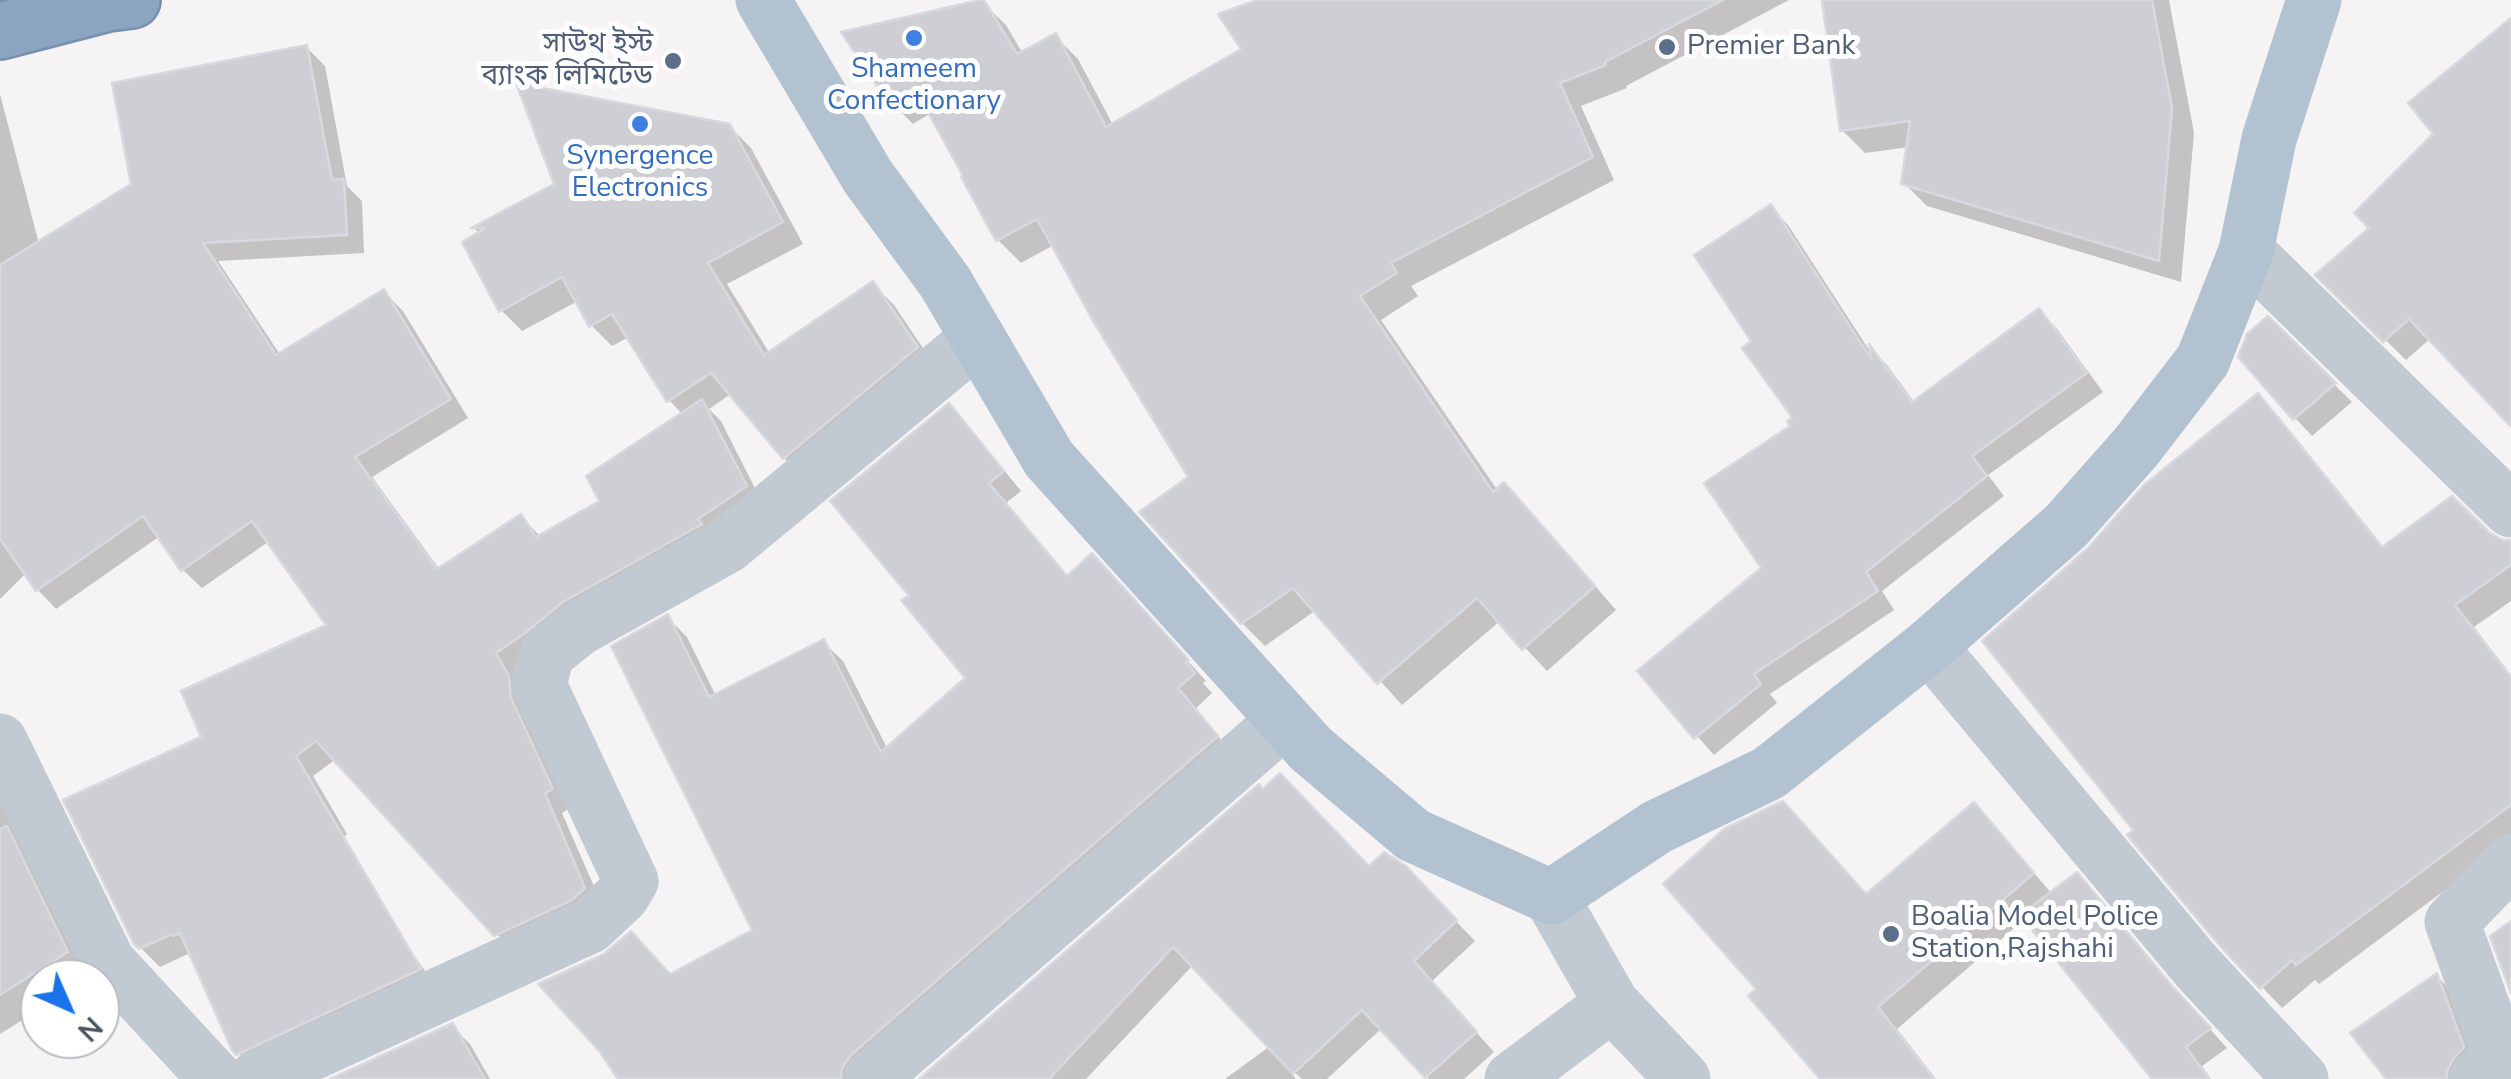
<!DOCTYPE html>
<meta charset="utf-8">
<style>
body{margin:0}
#map{position:relative;width:2511px;height:1079px;overflow:hidden;background:#f5f3f3;font-family:"Nunito Sans",sans-serif}
canvas{display:block}
.north{position:absolute;left:20px;top:959px;width:100px;height:100px;box-sizing:border-box;background:#fff;border:2px solid #b7bbc0;border-radius:50%;rotate:135deg;font-size:28px;font-weight:700;line-height:40px;text-align:center;color:#4a5661}
.north::after{content:'';display:block;margin:auto;width:35px;height:45px;background:#1a73e8;clip-path:polygon(50% 0,100% 100%,50% 72%,0 100%)}
</style>
<div id="map">
<canvas width="2511" height="1079"></canvas>
<div class="north">N</div>
</div>
<script>
const c = document.querySelector('canvas').getContext('2d');
c.lineJoin = 'round';
function paint(path, color) { c.fillStyle = color; c.fill(path, 'evenodd'); }
function strokePath(path, color, width, dash) { c.strokeStyle = color; c.lineWidth = width; c.lineCap = dash ? 'butt' : 'round'; c.setLineDash(dash || []); c.stroke(path); }
function write(font, color, halo, rows, align = 'center') {
  c.font = font + ' "Nunito Sans","Noto Sans Bengali",sans-serif'; c.lineWidth = 10; c.setLineDash([]); c.textBaseline = 'middle'; c.strokeStyle = halo; c.fillStyle = color; for (const [text, x, y, turn = 0] of rows) {
    c.save(); c.translate(x, y); c.rotate((+turn || 0) * Math.PI / 180); c.textAlign = isNaN(turn) ? turn : align; if (halo) c.strokeText(text, 0, 0); c.fillText(text, 0, 0); c.restore();
  }
}
const shadow = new Path2D(`
 M 1264,0 L 1789,0 L 1626,86 L 1627,88 L 1581,106 L 1614,180 L 1411,286 L 1418,296 L 1381,320 L 1498,491 L 1504,485 L 1527,508 L 1616,610 L 1547,671 L 1500,621 L 1402,705 L 1316,610 L 1265,646 L 1242,623 L 1192,478 L 1054,245 L 1021,263 L 998,240 L 931,113 L 913,124 L 890,101 L 982,2 L 1006,25 L 1023,54 L 1055,36 L 1078,59 L 1113,125 L 1245,50 Z
 M 1825,0 L 2169,0 L 2194,133 L 2181,282 L 1927,206 L 1904,183 L 1909,147 L 1865,153 L 1842,130 Z
 M 2511,18 L 2511,423 L 2431,338 L 2406,360 L 2319,275 L 2373,228 L 2437,134 L 2476,50 L 2474,47 Z
 M 306,47 L 325,66 L 347,186 L 362,201 L 364,253 L 218,261 L 281,356 L 384,292 L 403,311 L 468,418 L 372,477 L 440,570 L 521,517 L 541,537 L 602,502 L 683,415 L 669,400 L 629,337 L 612,346 L 591,325 L 578,301 L 522,331 L 501,310 L 480,234 L 475,229 L 557,185 L 729,126 L 751,148 L 803,244 L 727,284 L 770,354 L 873,284 L 894,305 L 937,369 L 805,479 L 784,458 L 731,394 L 709,409 L 721,421 L 764,506 L 513,673 L 527,698 L 570,808 L 562,813 L 603,907 L 515,953 L 336,759 L 313,776 L 347,834 L 336,844 L 437,988 L 257,1072 L 234,1049 L 192,952 L 160,967 L 136,943 L 204,738 L 330,626 L 268,542 L 202,588 L 183,570 L 160,536 L 56,609 L 38,590 L 26,573 L 0,599 L 0,94 L 39,244 L 134,185 Z
 M 1770,207 L 1788,225 L 1873,356 L 1873,351 L 1887,365 L 1915,403 L 2039,311 L 2057,329 L 2103,392 L 1988,475 L 2004,496 L 1882,591 L 1894,610 L 1770,694 L 1777,703 L 1714,755 L 1640,672 L 1764,569 L 1796,417 L 1754,342 Z
 M 2268,319 L 2352,402 L 2312,436 L 2295,418 Z
 M 2258,396 L 2279,417 L 2385,549 L 2488,534 L 2502,542 L 2511,543 L 2511,601 L 2474,627 L 2511,675 L 2511,841 L 2319,984 L 2315,980 L 2282,1008 L 2262,987 L 2136,831 Z
 M 948,406 L 967,425 L 1021,491 L 1006,503 L 1069,578 L 1111,576 L 1206,681 L 1203,683 L 1212,693 L 1195,709 L 1236,757 L 866,1079 L 621,1079 L 671,977 L 755,931 L 668,618 L 687,637 L 716,696 L 823,642 L 843,661 L 888,750 L 969,678 L 913,597 Z
 M 1258,788 L 1369,869 L 1425,889 L 1475,941 L 1431,982 L 1494,1052 L 1464,1079 L 1429,1079 L 1382,1028 L 1327,1079 L 1302,1079 L 1293,1071 L 1291,1073 L 1296,1079 L 1225,1079 L 1270,1046 L 1193,965 L 1086,1079 L 923,1079 Z
 M 0,801 L 88,979 L 40,979 L 40,1009 L 0,1034 Z
 M 1974,805 L 1994,826 L 2052,894 L 2191,1008 L 2227,1048 L 2202,1066 L 2211,1079 L 2155,1079 L 2026,918 L 1897,1029 L 1936,1079 L 1823,1079 L 1867,896 Z
 M 2437,976 L 2454,994 L 2481,1066 L 2470,1079 L 2389,1079 Z
 M 452,1026 L 470,1044 L 490,1079 L 336,1079 Z`);
const building = new Path2D(`
 M 980,0 L 984,0 L 1017,54 L 1056,33 L 1106,127 L 1241,49 L 1218,14 L 1257,0 L 1723,0 L 1605,62 L 1606,65 L 1560,83 L 1593,157 L 1391,263 L 1397,273 L 1360,296 L 1493,492 L 1504,482 L 1595,586 L 1522,650 L 1477,598 L 1377,684 L 1293,588 L 1241,624 L 1139,512 L 1188,477 L 1092,319 L 1037,219 L 996,241 L 961,177 L 963,176 L 914,87 L 888,103 L 841,32 Z
 M 1822,0 L 2152,0 L 2172,108 L 2159,261 L 1901,184 L 1910,121 L 1840,131 Z
 M 2511,18 L 2511,427 L 2409,319 L 2383,342 L 2315,275 L 2369,228 L 2354,213 L 2433,134 L 2408,103 Z
 M 307,45 L 332,180 L 344,179 L 347,235 L 203,243 L 276,355 L 384,289 L 451,399 L 355,457 L 437,569 L 521,514 L 536,537 L 599,501 L 586,476 L 702,399 L 747,486 L 698,519 L 702,524 L 563,602 L 524,634 L 496,653 L 509,676 L 511,698 L 553,789 L 545,793 L 585,888 L 572,900 L 494,936 L 316,741 L 296,756 L 421,969 L 236,1055 L 232,1050 L 180,933 L 173,936 L 172,934 L 139,949 L 134,944 L 63,800 L 201,737 L 181,691 L 326,625 L 252,521 L 181,571 L 143,516 L 36,591 L 0,539 L 0,265 L 131,184 L 112,83 Z
 M 516,83 L 730,124 L 783,222 L 708,263 L 764,355 L 873,281 L 918,347 L 783,459 L 711,373 L 667,402 L 612,314 L 589,327 L 562,277 L 499,312 L 462,242 L 485,228 L 471,228 L 554,184 Z
 M 1771,204 L 1871,359 L 1869,344 L 1912,402 L 2039,308 L 2087,373 L 1972,456 L 1987,476 L 1866,572 L 1878,591 L 1754,674 L 1761,684 L 1694,739 L 1637,671 L 1761,568 L 1704,483 L 1790,426 L 1787,421 L 1792,417 L 1742,348 L 1751,341 L 1694,255 Z
 M 2268,316 L 2336,383 L 2293,420 L 2238,357 L 2247,334 Z
 M 2258,393 L 2382,547 L 2452,496 L 2489,532 L 2502,540 L 2511,540 L 2511,565 L 2455,605 L 2511,677 L 2511,805 L 2296,965 L 2292,960 L 2260,989 L 2220,946 L 2127,835 L 2133,830 L 1982,641 L 2087,549 L 2144,485 Z
 M 949,403 L 1004,471 L 989,483 L 1067,576 L 1092,553 L 1189,660 L 1186,662 L 1195,673 L 1178,688 L 1218,736 L 851,1055 L 842,1068 L 841,1079 L 618,1079 L 600,1052 L 538,984 L 604,954 L 631,931 L 670,974 L 752,930 L 611,646 L 668,614 L 709,697 L 824,639 L 881,752 L 965,678 L 901,600 L 909,596 L 830,501 Z
 M 1280,773 L 1369,866 L 1384,852 L 1406,866 L 1457,920 L 1414,961 L 1477,1032 L 1425,1078 L 1362,1010 L 1293,1074 L 1173,947 L 1049,1079 L 919,1079 L 1259,784 L 1263,789 Z
 M 1783,801 L 1866,894 L 1974,802 L 2034,873 L 1878,1007 L 1934,1079 L 1820,1079 L 1748,996 L 1756,989 L 1663,884 L 1724,829 Z
 M 7,826 L 68,952 L 0,995 L 0,829 Z
 M 2077,872 L 2173,987 L 2211,1028 L 2186,1047 L 2209,1079 L 2152,1079 L 2020,915 Z
 M 2511,921 L 2511,993 L 2490,936 Z
 M 2437,973 L 2464,1047 L 2454,1058 L 2447,1071 L 2447,1079 L 2386,1079 L 2350,1033 Z
 M 453,1023 L 485,1079 L 330,1079 Z`);
const minor = new Path2D(`
 M 2246,251 L 2511,510
 M 1929,646 L 2197,967 L 2301,1079
 M 0,741 L 108,962 L 216,1079
 M 1551,897 L 1612,1004 L 1683,1079
 M 255,1079 L 590,926 L 622,896 L 631,881 L 539,685 L 547,654 L 578,629 L 727,546 L 978,338
 M 871,1079 L 1284,721
 M 1512,1079 L 1612,1004
 M 2477,1079 L 2500,1055 L 2452,922 L 2511,861`);
const major = new Path2D(`
 M 763,0 L 868,177 L 945,282 L 1049,459 L 1311,749 L 1413,835 L 1551,897 L 1657,827 L 1769,773 L 1929,646 L 2066,526 L 2136,447 L 2203,360 L 2246,251 L 2269,139 L 2314,0`);
const highway = new Path2D(`
 M 0,31 L 108,3 L 132,0`);
const markers = [
 [914,38,10,"#3f7fe0"],
 [1667,47,10,"#5c6f8a"],
 [673,61,10,"#5c6f8a"],
 [640,124,10,"#3f7fe0"],
 [1891,934,10,"#5c6f8a"]
];
const serviceNames = [
 ["সাউথ ইস্ট",653,45,"right"],
 ["ব্যাংক লিমিটেড",653,77,"right"],
 ["Premier Bank",1687,47],
 ["Boalia Model Police",1911,918],
 ["Station,Rajshahi",1911,950]
];
const shopNames = [
 ["Shameem",914,70],
 ["Confectionary",914,102],
 ["Synergence",640,157],
 ["Electronics",640,189]
];
paint(shadow, '#0003');
paint(building, '#cdcfd5');
strokePath(building, '#d7d9de', 2.5);
strokePath(highway, '#7690ad', 60);
strokePath(minor, '#c1cad2', 55);
strokePath(major, '#b3c2d1', 55);
strokePath(highway, '#8ba5c1', 55);
for (const [x, y, r, color] of markers) { const dot = new Path2D(); dot.arc(x, y, r, 0, 2 * Math.PI); c.fillStyle = color; c.fill(dot); strokePath(dot, '#fff', 4); }
write('28px', '#4e5e75', '#fff', serviceNames, 'left');
write('28px', '#366cbe', '#fff', shopNames);
</script>
